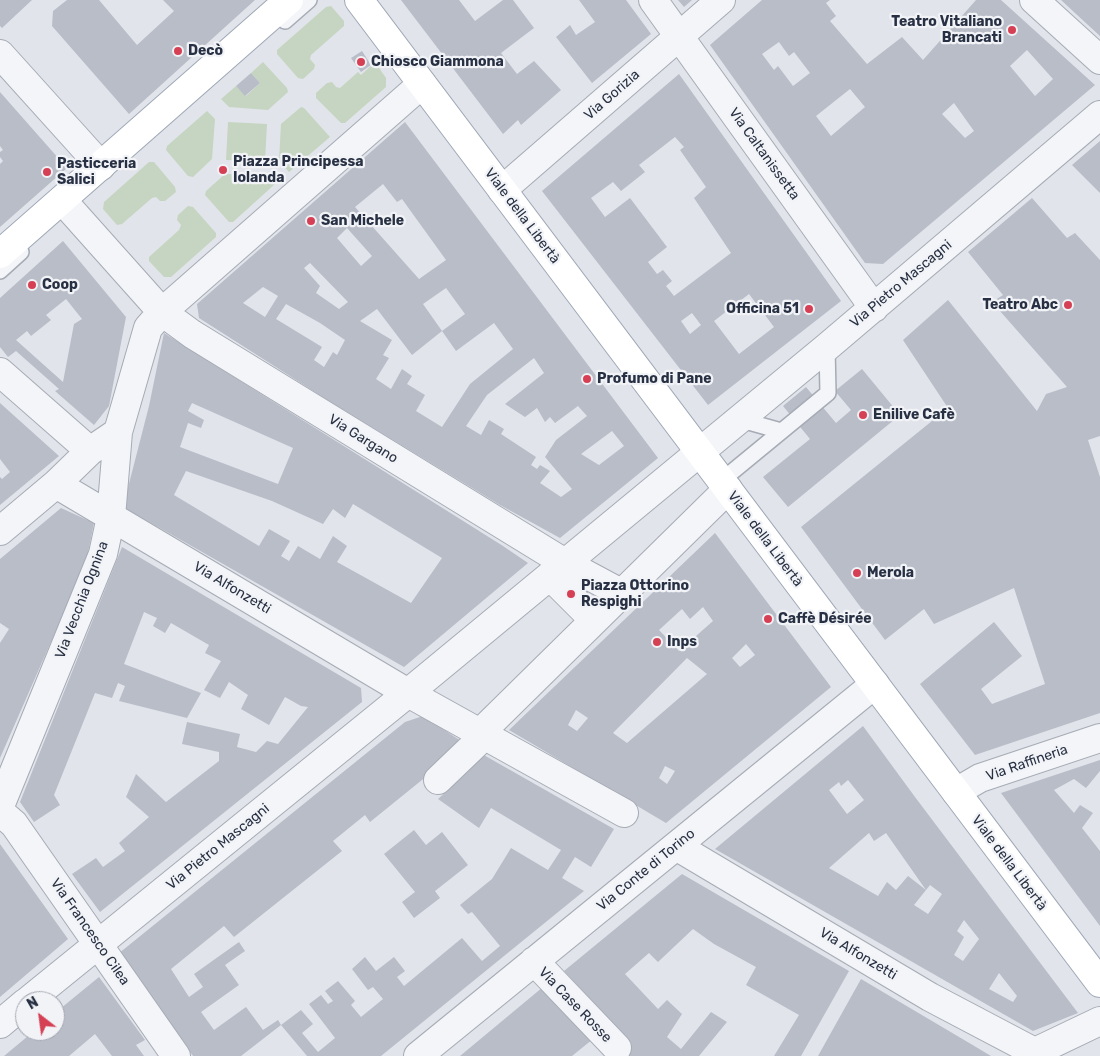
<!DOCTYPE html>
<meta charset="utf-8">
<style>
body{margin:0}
#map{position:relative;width:1100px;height:1056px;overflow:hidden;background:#e1e4ea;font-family:Rubik,sans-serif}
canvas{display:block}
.north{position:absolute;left:15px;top:991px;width:50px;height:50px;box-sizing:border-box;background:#f1f3f7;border:1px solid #a1a5af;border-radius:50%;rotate:330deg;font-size:14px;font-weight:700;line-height:20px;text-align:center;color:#283143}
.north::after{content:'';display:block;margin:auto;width:18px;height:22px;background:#d54054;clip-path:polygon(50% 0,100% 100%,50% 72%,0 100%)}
</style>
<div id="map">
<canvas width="1100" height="1056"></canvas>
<div class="north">N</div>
</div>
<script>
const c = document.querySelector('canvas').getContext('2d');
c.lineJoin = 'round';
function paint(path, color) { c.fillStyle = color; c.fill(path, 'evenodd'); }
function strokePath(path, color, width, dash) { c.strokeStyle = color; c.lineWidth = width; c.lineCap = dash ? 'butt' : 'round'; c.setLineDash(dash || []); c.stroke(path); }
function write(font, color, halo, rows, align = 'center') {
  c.font = font + ' Rubik,sans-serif'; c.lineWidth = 4.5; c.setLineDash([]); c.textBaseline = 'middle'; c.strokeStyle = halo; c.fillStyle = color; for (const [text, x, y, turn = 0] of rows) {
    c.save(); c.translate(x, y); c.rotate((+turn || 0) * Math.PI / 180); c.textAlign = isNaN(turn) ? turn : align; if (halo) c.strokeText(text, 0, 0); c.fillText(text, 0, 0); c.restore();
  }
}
const green = new Path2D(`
 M 331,6 L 344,21 L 344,26 L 311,55 L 310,59 L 315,65 L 314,69 L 303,79 L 298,78 L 277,54 L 277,50 L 326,7 Z
 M 263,62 L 287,88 L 288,92 L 268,110 L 229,107 L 221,99 L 236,86 L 246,96 L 260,83 L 251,73 Z
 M 373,64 L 377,65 L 386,78 L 386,87 L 345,123 L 341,123 L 316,98 L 316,93 L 327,83 L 332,82 L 336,87 L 340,88 L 358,72 L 361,75 Z
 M 301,107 L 304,108 L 330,137 L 289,172 L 279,161 L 281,124 Z
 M 207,111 L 215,119 L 212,159 L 193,177 L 188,176 L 166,150 L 167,146 Z
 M 228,122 L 267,124 L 265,161 L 226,160 Z
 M 149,162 L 154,162 L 175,187 L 176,192 L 165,201 L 160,201 L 156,197 L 152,198 L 122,224 L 117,225 L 103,209 L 104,202 Z
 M 225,174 L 266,175 L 275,184 L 233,222 L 229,222 L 205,195 L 206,191 Z
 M 188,206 L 193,207 L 216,233 L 216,237 L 171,277 L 164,277 L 149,261 L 149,257 L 179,230 L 181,225 L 177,220 L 178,215 Z`);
const building = new Path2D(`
 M 0,0 L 32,0 L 2,28 L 0,26 Z
 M 67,0 L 99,0 L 137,45 L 174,11 L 163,0 L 255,0 L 129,114 L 52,26 L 53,11 Z
 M 401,0 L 459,0 L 475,21 L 503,0 L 513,0 L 534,28 L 501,53 L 517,74 L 534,61 L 561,90 L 521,125 L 518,120 L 503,134 Z
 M 579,0 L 626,0 L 651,34 L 592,83 L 556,37 L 570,25 L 576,35 L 595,22 Z
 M 678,0 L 692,0 L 684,7 Z
 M 762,0 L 830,0 L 826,3 L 836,16 L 830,21 L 867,64 L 902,37 L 923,60 L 976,0 L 1001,0 L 1095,85 L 883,264 L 865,263 L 710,45 ZM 779,42 L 789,56 L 794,52 L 810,73 L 793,86 L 778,66 L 774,70 L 762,54 ZM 1027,50 L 1053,79 L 1035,96 L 1010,66 ZM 850,89 L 865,107 L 831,136 L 816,116 ZM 954,103 L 974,131 L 965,138 L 942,114 Z
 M 1061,0 L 1100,0 L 1100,36 L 1075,13 Z
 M 362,51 L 371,65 L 361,72 L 351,58 Z
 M 251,73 L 260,83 L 245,96 L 236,86 Z
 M 679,74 L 841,301 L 708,405 L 542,191 ZM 675,137 L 684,147 L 680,150 L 706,187 L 694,198 L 731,253 L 674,296 L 666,286 L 672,281 L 663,270 L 657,274 L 648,262 L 667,247 L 630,198 L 605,217 L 591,198 L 613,182 L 621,191 L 645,172 L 639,165 ZM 749,294 L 774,327 L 739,354 L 714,321 ZM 692,313 L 701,325 L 690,334 L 681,321 Z
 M 0,92 L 67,168 L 0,227 L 0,164 L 3,161 L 0,157 L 0,152 L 3,150 L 0,146 Z
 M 405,122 L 658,458 L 560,538 L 500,505 L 329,401 L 199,318 L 197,304 ZM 383,184 L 397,202 L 402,199 L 446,260 L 419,279 L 355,207 ZM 347,228 L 372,256 L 361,266 L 337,238 ZM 310,263 L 348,302 L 339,309 L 316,293 L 320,286 L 304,268 ZM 263,287 L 278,296 L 265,317 L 243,303 ZM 446,288 L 465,314 L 442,331 L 456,351 L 494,323 L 513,349 L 470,384 L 442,427 L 416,411 L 425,395 L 407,384 L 412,376 L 402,369 L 391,389 L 376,379 L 389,358 L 383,355 L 392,340 L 360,321 L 377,309 L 412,355 L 442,331 L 423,304 ZM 286,304 L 320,323 L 345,340 L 337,355 L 333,352 L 324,367 L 314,360 L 322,347 L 276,319 ZM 534,358 L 544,373 L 505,404 L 525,417 L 537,408 L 545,422 L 550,417 L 555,423 L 578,406 L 587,416 L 556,440 L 545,457 L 572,489 L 561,497 L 540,483 L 550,471 L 540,465 L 537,469 L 531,465 L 536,457 L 501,434 L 504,429 L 489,420 L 481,435 L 466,426 L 487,395 ZM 612,431 L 624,446 L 599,465 L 581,454 Z
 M 1100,141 L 1100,193 L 1072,165 Z
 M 1032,198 L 1067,238 L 1075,233 L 1100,260 L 1100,436 L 1088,440 L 1100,477 L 1100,713 L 975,755 L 920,684 L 994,622 L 1022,656 L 981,689 L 992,704 L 1045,684 L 1014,588 L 934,624 L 924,609 L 885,640 L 801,527 L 948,408 L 903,340 L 948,300 L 1037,411 L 1046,394 L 1067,387 L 992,302 L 1003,295 L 968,252 Z
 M 63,241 L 126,317 L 109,406 L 94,425 L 55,391 L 59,389 L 16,351 L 8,357 L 0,347 L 0,298 ZM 66,299 L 82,319 L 74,324 L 63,382 L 16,340 L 27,331 L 31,336 L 51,320 L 46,315 Z
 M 164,333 L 503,546 L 528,563 L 404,667 L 123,507 L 149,406 ZM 192,403 L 293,448 L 278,484 L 180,447 L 188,423 L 201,428 L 204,420 L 188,411 ZM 186,471 L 272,501 L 323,524 L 333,509 L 345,518 L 353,504 L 442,558 L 411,603 L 337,562 L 347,546 L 333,536 L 320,559 L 298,546 L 289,561 L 281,556 L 290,541 L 269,529 L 259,546 L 174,495 Z
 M 862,369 L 900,415 L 788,507 L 763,477 L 810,439 L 783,406 L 806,387 L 836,423 L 851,410 L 835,391 Z
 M 0,403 L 59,456 L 0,505 L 0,477 L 2,479 L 10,472 L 0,459 Z
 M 61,508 L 94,523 L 86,562 L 0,758 L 0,643 L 9,629 L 0,623 L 0,559 Z
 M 715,533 L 831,687 L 666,823 L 509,730 ZM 703,607 L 713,621 L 679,651 L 659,630 L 682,609 L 690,619 ZM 746,644 L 755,655 L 740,667 L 732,658 ZM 687,658 L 707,674 L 627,743 L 613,733 ZM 576,710 L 588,718 L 577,731 L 568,725 ZM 665,766 L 675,771 L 667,784 L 659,778 Z
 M 122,547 L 361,688 L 362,702 L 100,912 L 72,874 L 96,858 L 103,867 L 125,851 L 119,843 L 149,817 L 126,797 L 136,774 L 166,802 L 219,761 L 219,752 L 182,744 L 187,722 L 240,734 L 237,747 L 256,752 L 267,741 L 278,744 L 308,707 L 301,706 L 285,697 L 269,725 L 241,709 L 248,695 L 229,682 L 220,698 L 204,690 L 221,661 L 205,653 L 209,645 L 171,623 L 165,633 L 153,626 L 157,618 L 144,612 L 124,664 L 201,693 L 187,718 L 119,701 L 125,686 L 118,683 L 112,698 L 95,693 L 54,795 L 60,805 L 34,822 L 20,802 Z
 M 423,716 L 461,741 L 438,767 L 370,822 L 365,815 L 333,841 L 342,851 L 234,937 L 224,926 L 171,969 L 189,997 L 203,987 L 194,974 L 239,942 L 245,951 L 225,965 L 239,985 L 201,1012 L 214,1030 L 246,1007 L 263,1030 L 278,1020 L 281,1025 L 301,1010 L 313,1024 L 302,1033 L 318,1052 L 335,1038 L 309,1004 L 321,995 L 328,1004 L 333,1001 L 325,991 L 338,981 L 355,1001 L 351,1005 L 361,1017 L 383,999 L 373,987 L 368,990 L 352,969 L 365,957 L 376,971 L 394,957 L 405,971 L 397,977 L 404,986 L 462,938 L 482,961 L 500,946 L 472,912 L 468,914 L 460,905 L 492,879 L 511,848 L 548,870 L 561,850 L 491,808 L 479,828 L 438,799 L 462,777 L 482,754 L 614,829 L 591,867 L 575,857 L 562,878 L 584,891 L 381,1056 L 307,1056 L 281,1025 L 241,1056 L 193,1056 L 118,954 L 405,722 Z
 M 863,726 L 915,797 L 1078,1013 L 1033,1031 L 715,849 ZM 848,780 L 864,800 L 847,814 L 829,790 L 839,782 L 841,786 ZM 869,833 L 874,841 L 886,833 L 926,890 L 930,885 L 942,894 L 928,914 L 914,905 L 926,890 L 908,876 L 896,890 L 887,882 L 878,896 L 829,868 ZM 964,920 L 979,939 L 963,961 L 954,955 L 964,937 L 957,931 ZM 999,973 L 1017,996 L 1013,1002 L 989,989 Z
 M 1100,760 L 1100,771 L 1086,788 L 1074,779 L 1054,790 L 1074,813 L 1080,805 L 1093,813 L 1082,828 L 1100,851 L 1100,926 L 1001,793 Z
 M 414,830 L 426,845 L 442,832 L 468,865 L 435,891 L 440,898 L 414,918 L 402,902 L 415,892 L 384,854 Z
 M 0,844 L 68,939 L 0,997 Z
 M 682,874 L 849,971 L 801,1056 L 774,1056 L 799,1015 L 746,985 L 756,967 L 714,944 L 693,929 L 658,962 L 649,953 L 625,974 L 658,1009 L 667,1000 L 682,1014 L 667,1037 L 681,1049 L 711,1012 L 727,1022 L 699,1056 L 629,1056 L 624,1050 L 631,1043 L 564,971 Z
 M 99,977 L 145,1040 L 136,1045 L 144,1056 L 112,1056 L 95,1034 L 69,1056 L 4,1056 L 34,1031 L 55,1031 L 55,1013 Z
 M 861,979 L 976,1047 L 991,1056 L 818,1056 Z
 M 543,987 L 593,1039 L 572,1056 L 460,1056 Z`);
const service = new Path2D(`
 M 285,21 L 309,0
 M 0,271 L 21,252
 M 738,419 L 781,431
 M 721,481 L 828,393 L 827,347`);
const minor = new Path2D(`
 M 653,0 L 874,308
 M 1034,0 L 1100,60
 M 0,54 L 101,166
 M 502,190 L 721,0
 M 62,200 L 162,312 L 192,334 L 565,563 L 621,593
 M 0,372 L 90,451
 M 56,484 L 408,693 L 624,813
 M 0,531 L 56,484 L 90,451 L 118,432
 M 550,576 L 594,620
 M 480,733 L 728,489
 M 438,780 L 485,735
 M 956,792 L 980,778 L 1100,738
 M 0,806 L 103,554 L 111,517 L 118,432 L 148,328 L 162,312 L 422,84
 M 0,812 L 14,824 L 176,1056
 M 676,846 L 930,997 L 1042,1056
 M 534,961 L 617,1048
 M 28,1001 L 408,693 L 827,347 L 1100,115
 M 0,1024 L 25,1003
 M 1035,1052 L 1100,1021
 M 418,1056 L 875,684`);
const primary = new Path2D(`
 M 359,0 L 1100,983
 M 0,254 L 289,0`);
const markers = [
 [1012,30,5,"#d54054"],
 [178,51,5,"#d54054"],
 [361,62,5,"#d54054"],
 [223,170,5,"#d54054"],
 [47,172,5,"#d54054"],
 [311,221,5,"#d54054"],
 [32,285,5,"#d54054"],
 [1068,305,5,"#d54054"],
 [809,309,5,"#d54054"],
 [587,379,5,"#d54054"],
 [863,415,5,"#d54054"],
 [857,573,5,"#d54054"],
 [571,594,5,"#d54054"],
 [768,619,5,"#d54054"],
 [657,642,5,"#d54054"]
];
const poiNames = [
 ["Teatro Vitaliano",1002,22,"right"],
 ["Brancati",1002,38,"right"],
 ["Decò",188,51],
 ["Chiosco Giammona",371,62],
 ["Piazza Principessa",233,162],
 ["Iolanda",233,178],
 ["Pasticceria",57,164],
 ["Salici",57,180],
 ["San Michele",321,221],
 ["Coop",42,285],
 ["Teatro Abc",1058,305,"right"],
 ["Officina 51",799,309,"right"],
 ["Profumo di Pane",597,379],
 ["Enilive Cafè",873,415],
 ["Merola",867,573],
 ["Piazza Ottorino",581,586],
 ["Respighi",581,602],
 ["Caffè Désirée",778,619],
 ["Inps",667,642]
];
const streetNames = [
 ["Via Gorizia",612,95,-41],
 ["Via Caltanissetta",764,154,54],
 ["Viale della Libertà",522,216,53],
 ["Via Pietro Mascagni",901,284,-40],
 ["Via Gargano",363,439,32],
 ["Viale della Libertà",765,539,53],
 ["Via Alfonzetti",232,588,31],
 ["Via Vecchia Ognina",82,600,-69],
 ["Via Raffineria",1027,763,-19],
 ["Via Pietro Mascagni",218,847,-39],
 ["Viale della Libertà",1009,863,53],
 ["Via Conte di Torino",646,870,-39],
 ["Via Francesco Cilea",90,932,55],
 ["Via Alfonzetti",858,954,31],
 ["Via Case Rosse",575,1005,46]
];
paint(green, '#c6d5c1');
paint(building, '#b8bdc8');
strokePath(service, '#a6abb5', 18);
strokePath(minor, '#a6abb5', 30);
strokePath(primary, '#9fa8b7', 30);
strokePath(service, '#f4f5f8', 15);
strokePath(minor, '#f4f5f8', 28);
strokePath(primary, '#fff', 28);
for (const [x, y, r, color] of markers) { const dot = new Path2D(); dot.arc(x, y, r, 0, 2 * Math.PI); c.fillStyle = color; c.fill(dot); strokePath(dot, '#f1f3f7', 2); }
write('bold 14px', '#283143', '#f1f3f7', poiNames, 'left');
write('14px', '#283143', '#f1f3f7', streetNames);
</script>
